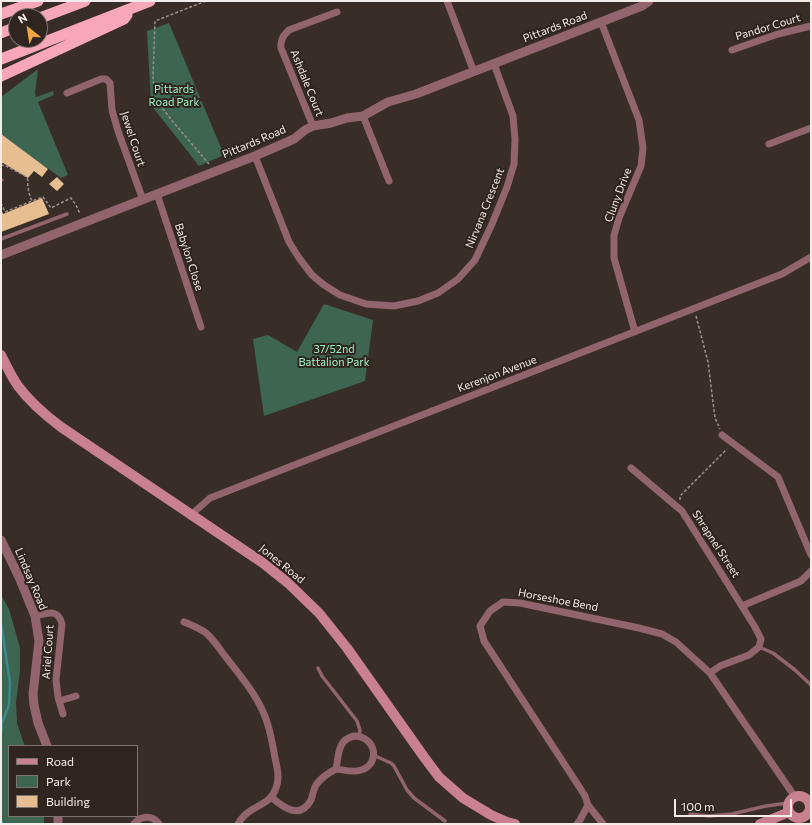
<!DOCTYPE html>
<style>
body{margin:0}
#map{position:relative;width:812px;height:825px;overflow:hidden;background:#392d28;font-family:Commissioner,sans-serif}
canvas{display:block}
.frame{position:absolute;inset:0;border:2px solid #f4ece9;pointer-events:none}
.legend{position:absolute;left:8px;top:745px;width:130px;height:72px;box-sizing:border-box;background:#2f241e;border:1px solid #7e746f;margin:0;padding:5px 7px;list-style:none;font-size:12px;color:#f4ece9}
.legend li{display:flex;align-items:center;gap:8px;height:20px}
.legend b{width:20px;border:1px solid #7e746f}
.north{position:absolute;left:8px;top:8px;width:40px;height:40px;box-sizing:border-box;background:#2f241e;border:1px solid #7e746f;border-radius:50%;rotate:330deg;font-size:11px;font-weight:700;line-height:16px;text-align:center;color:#f4ece9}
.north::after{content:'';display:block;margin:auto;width:14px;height:18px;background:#f2a541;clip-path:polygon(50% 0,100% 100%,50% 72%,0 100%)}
.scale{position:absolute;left:674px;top:799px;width:118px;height:18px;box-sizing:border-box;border:2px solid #f4ece9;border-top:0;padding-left:5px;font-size:12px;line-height:14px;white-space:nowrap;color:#f4ece9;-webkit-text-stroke:3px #2f241e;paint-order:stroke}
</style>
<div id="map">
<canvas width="812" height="825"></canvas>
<div class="frame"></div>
<ul class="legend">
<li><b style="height:5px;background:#c9808f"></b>Road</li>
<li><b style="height:11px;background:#3d6551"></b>Park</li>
<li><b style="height:11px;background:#e6be90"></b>Building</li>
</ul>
<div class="north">N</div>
<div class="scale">100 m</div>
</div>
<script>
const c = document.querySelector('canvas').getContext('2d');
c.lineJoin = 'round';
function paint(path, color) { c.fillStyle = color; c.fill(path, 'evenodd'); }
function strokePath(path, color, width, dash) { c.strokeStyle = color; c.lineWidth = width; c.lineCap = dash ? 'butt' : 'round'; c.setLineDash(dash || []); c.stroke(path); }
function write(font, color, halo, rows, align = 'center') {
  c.font = font + ' Commissioner,sans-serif'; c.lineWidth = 4; c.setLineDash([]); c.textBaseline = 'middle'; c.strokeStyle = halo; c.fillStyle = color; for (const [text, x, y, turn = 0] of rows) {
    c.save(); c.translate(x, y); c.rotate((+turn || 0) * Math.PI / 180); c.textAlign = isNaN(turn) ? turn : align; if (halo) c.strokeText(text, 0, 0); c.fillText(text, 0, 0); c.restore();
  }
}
const green = new Path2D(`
 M 169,23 L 224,155 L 199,166 L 151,105 L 147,31 Z
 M 38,69 L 35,93 L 36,97 L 53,91 L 54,95 L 38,102 L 68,175 L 61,178 L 1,135 L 1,97 Z
 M 324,304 L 373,320 L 365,381 L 264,416 L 253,339 L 268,335 L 297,352 Z
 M 1,595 L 9,609 L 20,648 L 20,670 L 16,702 L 17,723 L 23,741 L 25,746 L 9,746 L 9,816 L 44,816 L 44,824 L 1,824 Z`);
const stream = new Path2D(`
 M 1,623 L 10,683 L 9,705 L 2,723 L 1,734
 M 1,819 L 2,824`);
const building = new Path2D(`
 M 1,134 L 48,169 L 42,177 L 34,171 L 28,178 L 3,163 L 1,164 Z
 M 57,177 L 64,184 L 57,191 L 49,184 Z
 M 42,198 L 49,214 L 1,232 L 1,209 L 3,214 Z`);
const path = new Path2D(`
 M 206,1 L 155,21 L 153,77 L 155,99 L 174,123 L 209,164
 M 1,166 L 4,165 L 25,176 L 28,180 C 27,187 29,194 32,201 L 43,197 L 51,208 L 71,198 L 76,205 L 80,214
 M 1,203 L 5,212 L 32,201
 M 696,316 L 708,362 L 715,418 L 720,429
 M 680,500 L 680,496 L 727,449`);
const service = new Path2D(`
 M 1,180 L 2,180
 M 1,239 L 67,214
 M 759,647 L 773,653 L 795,670 L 811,685
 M 318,668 L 322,676 L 357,721 L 360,730 L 359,736
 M 373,755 L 391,763 L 394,766 L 407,790 L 414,798 L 445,821
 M 690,814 L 709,816 L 732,814 L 766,806 L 788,803`);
const minor = new Path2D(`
 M 447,1 L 474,72
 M 601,22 L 639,120 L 643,148 L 641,166 L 619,218 L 614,235 L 614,258 L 635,332
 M 732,50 L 778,34 L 811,26
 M 67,93 L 101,79 L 106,79 L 110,83 L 112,110 L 118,131 L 143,200
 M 363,116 L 389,181
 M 313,126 L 281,48 C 280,39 284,35 289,30 L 337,12
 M 769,144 L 811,128
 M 255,156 L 289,242 L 299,258 L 312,275 L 324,285 L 340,295 L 366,304 L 394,306 L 418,301 L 438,293 L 458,279 L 475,260 L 492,224 L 507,187 L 514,164 L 515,139 L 514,128 L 513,116 L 494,64
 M 157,194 L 201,327
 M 722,435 L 778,477 L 811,555
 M 631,468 L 682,511 L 755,627 L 761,639 L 759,647 L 749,655 L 720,666 L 710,673
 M 192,514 L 210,498 L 782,274 L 811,257
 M 742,606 L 801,581 L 811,571
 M 35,616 C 47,613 58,608 62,624 L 56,680 L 58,697 L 63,714
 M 184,622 C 191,625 199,628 206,633 C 213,639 219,648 225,656 C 241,677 259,697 267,722 C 271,734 273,746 275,758 C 277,767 280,778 276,788 C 272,801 261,804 250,811 C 245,814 241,819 238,824
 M 59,701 L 76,696
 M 354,736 C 376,736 381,764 361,770 C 354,773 344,770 336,769 C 339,755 337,740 354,736 Z
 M 271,797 C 284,808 300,820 311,800 C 313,795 313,790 316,785 C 321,778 328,773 336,769
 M 134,824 C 141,815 153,815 159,824
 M 577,824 L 580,820 L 588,805
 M 603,824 L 588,805 L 585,796 L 580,788 L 484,641 L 480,626 L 490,611 L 503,602 L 520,603 L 639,628 L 662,634 L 676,642 L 710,673 L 795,797`);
const tertiary = new Path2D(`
 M 1,255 L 157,194 L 255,156 L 294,139 L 305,130 L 313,126 L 331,123 L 347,118 L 363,116 L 388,102 L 416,94 L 642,6 L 649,1
 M 1,540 L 19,577 L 35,616 L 39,641 L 33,694 L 34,705 L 38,723 L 47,746
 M 58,824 L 58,816`);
const secondary = new Path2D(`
 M 1,355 C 6,365 11,376 18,386 C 30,402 45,415 61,427 L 263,563 L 288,583 L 319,613 L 347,648 L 424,757 L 439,777 L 463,798 L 491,815 L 507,822 L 515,824
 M788 807a11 11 0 1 1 22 0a11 11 0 1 1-22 0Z
 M 760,824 L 789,812`);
const trunk = new Path2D(`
 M 1,14 L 38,1
 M 40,18 L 85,1
 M 1,33 L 16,27
 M 1,59 L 150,1
 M 1,76 L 124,19 L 127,15`);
const streetNames = [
 ["Pittards Road",555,27,-21],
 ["Pandor Court",768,27,-17],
 ["Ashdale Court",307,83,68],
 ["Jewel Court",133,139,72],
 ["Pittards Road",254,142,-23],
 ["Cluny Drive",618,195,-69],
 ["Nirvana Crescent",485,208,-68],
 ["Babylon Close",189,257,72],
 ["Kerenjon Avenue",497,374,-21],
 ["Shrapnel Street",716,544,57],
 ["Jones Road",282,564,39],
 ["Lindsay Road",31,579,67],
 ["Horseshoe Bend",558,600,11],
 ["Ariel Court",48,652,-86]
];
const parkNames = [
 ["Pittards",174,89],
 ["Road Park",174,102],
 ["37/52nd",334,349],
 ["Battalion Park",334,362]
];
paint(green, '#3d6551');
strokePath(stream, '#3b888e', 2.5);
paint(building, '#e6be90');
strokePath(path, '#9b918d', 1.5, [3, 2]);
strokePath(service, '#92646d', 3.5);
strokePath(minor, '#92646d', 7);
strokePath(tertiary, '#92646d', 9);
strokePath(secondary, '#c9808f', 10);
strokePath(trunk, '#f8a7b8', 11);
write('11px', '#f4ece9', '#2f241e', streetNames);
write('11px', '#9bf4c8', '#2f241e', parkNames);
</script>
